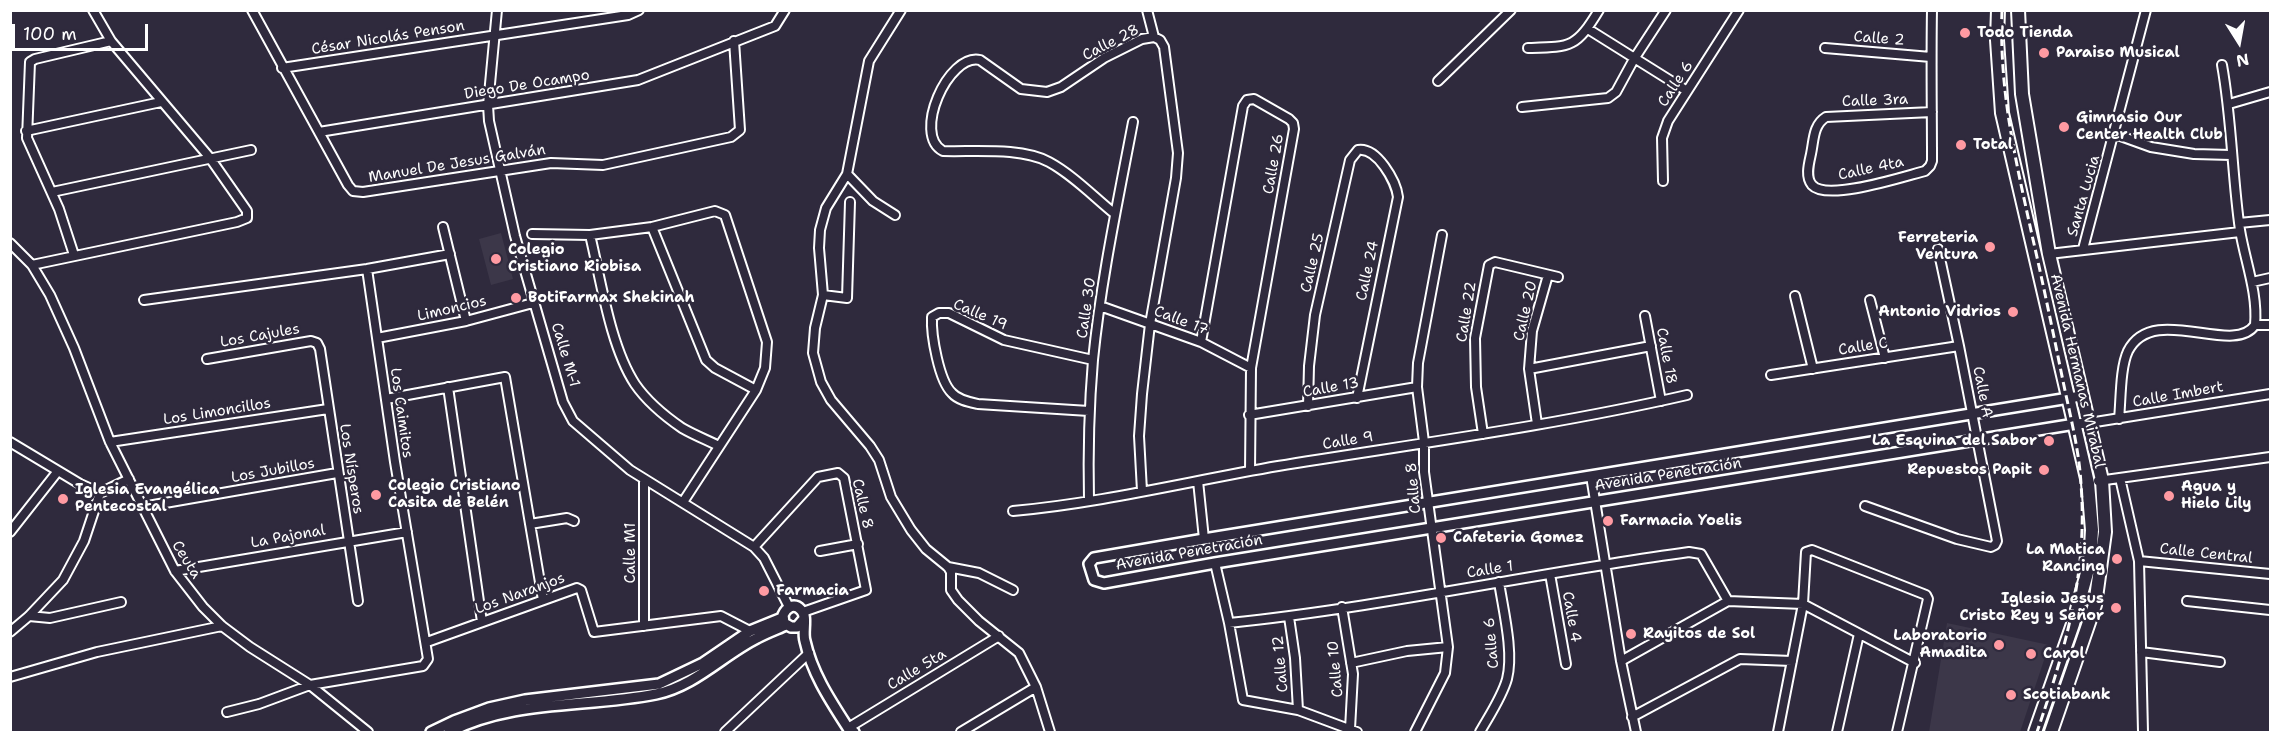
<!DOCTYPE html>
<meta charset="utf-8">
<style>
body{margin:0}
#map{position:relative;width:2281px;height:743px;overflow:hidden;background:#2f2a3d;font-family:"Shantell Sans",sans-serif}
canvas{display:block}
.frame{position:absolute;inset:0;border:12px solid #fff;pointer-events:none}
.north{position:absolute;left:2209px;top:12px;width:60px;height:60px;-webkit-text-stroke:4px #2f2a3d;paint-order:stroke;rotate:169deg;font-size:16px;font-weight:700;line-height:24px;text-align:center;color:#fff}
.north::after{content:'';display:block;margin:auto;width:21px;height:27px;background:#fff;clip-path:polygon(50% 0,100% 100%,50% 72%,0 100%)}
.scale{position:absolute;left:12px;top:24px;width:136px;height:27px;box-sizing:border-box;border:3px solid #fff;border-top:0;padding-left:8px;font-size:18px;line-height:21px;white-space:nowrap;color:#fff;-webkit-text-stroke:4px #2f2a3d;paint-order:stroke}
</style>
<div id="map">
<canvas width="2281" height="743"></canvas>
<div class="frame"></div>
<div class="north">N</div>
<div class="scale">100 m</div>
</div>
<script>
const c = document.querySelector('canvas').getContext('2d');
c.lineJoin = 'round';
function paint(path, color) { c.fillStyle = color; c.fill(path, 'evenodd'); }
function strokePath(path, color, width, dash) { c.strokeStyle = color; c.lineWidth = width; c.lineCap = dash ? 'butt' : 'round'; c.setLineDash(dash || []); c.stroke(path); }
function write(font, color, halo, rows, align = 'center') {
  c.font = font + ' "Shantell Sans",sans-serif'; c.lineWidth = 5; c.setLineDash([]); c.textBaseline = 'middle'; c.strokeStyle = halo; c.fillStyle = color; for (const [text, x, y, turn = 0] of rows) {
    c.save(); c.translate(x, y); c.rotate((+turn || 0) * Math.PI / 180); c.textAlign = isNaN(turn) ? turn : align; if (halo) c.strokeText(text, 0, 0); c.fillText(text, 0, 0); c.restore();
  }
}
const built = new Path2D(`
 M 501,233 L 513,279 L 491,285 L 479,239 Z
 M 1947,623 L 2049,645 L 2020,732 L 1929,732 Z`);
const minor = new Path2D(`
 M 252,10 L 348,185 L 353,191 L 363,192 L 551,163 L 603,165 L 731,137 L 740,130 L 734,41
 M 497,10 L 488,105 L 489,121 L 515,236 L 563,402 L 573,421 L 630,470 L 754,547 L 764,558 L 789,607
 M 901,10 L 869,61 L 847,174 L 826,208 L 820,230 L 819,248 L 823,295 L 815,328 L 813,353 L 821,382 L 831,400 L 870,446 L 879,460 L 891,497 L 911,530 L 926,549 L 948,567 L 951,572 L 951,590 L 958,600 L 979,621 L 1019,653 L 1036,687 L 1050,732
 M 1147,10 L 1154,37
 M 1588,29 L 1687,91
 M 1528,48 C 1571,47 1576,48 1599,10
 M 1825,48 L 1931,57
 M 282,68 L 628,15 L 639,10
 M 1438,81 L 1511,10
 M 2229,104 L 2270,92
 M 1522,107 L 1608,98 L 1616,92 L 1634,59 L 1666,10
 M 1932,112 L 1826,117 C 1813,125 1814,140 1811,154 C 1809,163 1805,177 1812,185 C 1827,202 1905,176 1925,171 L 1930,166 L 1932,161 C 1932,111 1931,61 1932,10
 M 26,131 L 161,102
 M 319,132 L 638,80 L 775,26 L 785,10
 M 2115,134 L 2151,147 L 2194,154 L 2231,155
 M 847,174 L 873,201 L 895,215
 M 1663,181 L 1662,138 L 1668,121 L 1739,10
 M 52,192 L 251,150
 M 1115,214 C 1094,197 1073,175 1049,162 C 1021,147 974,152 943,151 C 912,135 948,53 980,60 L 1021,89 L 1047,92 L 1061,87 L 1104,58 L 1142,39 L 1154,37 L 1160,40 L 1164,47 L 1178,153 L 1176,178 L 1150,324 L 1142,394 L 1139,436 L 1142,491
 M 2239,223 L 2270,220
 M 443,227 L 466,321
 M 652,227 L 706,360 L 715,368 L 756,390
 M 532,234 L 590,235 L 652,227 L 715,211 L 725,215 L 767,342 L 765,368 L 756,390 L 683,502
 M 590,235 C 601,280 610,346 635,384 C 646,400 666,417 682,428 C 694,435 707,440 719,446
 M 10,243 L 32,265 L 50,295 L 74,348 L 110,442 L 175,571 L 203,607 L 222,626 L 250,647 L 310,685 L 368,732
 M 2083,249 L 2146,10
 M 2049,254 L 2240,232
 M 74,255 L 59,209 L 27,138 L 30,62 L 35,59 L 111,41
 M 32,265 L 237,222 L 247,218 L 247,211 L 210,158 L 111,41 L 93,10
 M 2252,282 L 2270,278
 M 823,295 L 847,298 L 850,202
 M 1795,296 L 1813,369
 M 144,300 L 367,269 L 450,254
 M 1870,300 L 1885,358
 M 1100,306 L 1201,342 L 1251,368
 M 1645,316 L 1661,401
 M 2255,325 L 2270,325
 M 377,338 L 466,321 L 533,303
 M 1201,342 L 1243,106 L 1247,100 L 1254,99 L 1289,119 L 1293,123 L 1294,129 L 1251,368 L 1250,471
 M 207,359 L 311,341 L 317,343 L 320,349 L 358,601
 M 1529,369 L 1651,346
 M 1771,375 L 1959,346
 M 448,387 L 482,622
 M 386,399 L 505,377 L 543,600
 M 1308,406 L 1309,366 L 1315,315 L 1350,160 L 1358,150 C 1377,147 1396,181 1398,197 L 1357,398
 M 1089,411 L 978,404 C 969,402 958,400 952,393 C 939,381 931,335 932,317 L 939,313 L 949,313 L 1004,340 L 1093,360
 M 1249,415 L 1417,387
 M 2119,419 C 2121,400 2120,368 2128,351 C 2153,302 2233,357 2255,325 C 2258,293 2245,261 2240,230 C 2232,175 2232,120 2222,65
 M 2089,423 L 2270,394
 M 1537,424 L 1529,369 L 1532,331 L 1548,275
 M 1483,434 L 1476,387 L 1475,338 L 1489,265 L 1495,262 L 1558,277
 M 10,442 L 80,484 L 100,493
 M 110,442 L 328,409
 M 1591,476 L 1621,661 L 1636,732
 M 2120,478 L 2139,561 L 2143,732
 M 644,480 L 644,626
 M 1198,481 L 1204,539
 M 2098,481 L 2270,457
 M 1089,501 C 1088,454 1089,407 1093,360 C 1101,280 1118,201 1133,122
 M 1865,506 L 1957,539 L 1991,547 L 1995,545 L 1997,541 L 1959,346 L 1938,249
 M 142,507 L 337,473
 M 1013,511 C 1102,503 1190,481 1278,466 C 1414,444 1552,426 1687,395
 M 530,524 L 567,518 L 574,521
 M 10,532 L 58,471
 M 754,547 L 818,477 L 838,473 L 844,478 L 866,590 L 803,612
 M 820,551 L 858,544
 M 2139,561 L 2270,574
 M 1215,563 L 1229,623 L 1243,700 L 1298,710 L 1357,732
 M 948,567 L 979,573 L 1013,590
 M 175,571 L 407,532
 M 1550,574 L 1566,664
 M 2187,601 L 2270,610
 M 1342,607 L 1353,674 L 1350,729
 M 29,616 L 50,618 L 121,602
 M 1289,617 L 1295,658 L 1298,710
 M 1229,623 C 1383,607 1535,573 1689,552 L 1701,554 L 1728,601
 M 10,632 L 29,616 L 63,580 L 84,541 L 100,493 L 129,479
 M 427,642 L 577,588 L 581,590 L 594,632 L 721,616 L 750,631
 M 2141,652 L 2220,662
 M 1621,661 L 1728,601 L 1803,604 L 1915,663
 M 1351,663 L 1407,651 L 1448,647
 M 10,677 L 97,652 L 222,626
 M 227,712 L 259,704 L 310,685 L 423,666 L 428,659 L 395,462 L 367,269
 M 1632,717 L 1740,659 L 1792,661
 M 848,728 L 999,636
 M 725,732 L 809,653
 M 961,732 L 1036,687
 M 1415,732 L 1445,673 L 1448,647 L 1424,472 L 1424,442 L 1417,387 L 1418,363 L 1442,235
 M 1480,732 C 1489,716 1502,697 1507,679 C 1514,652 1503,609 1499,582
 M 1778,732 L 1803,604 L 1806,552 L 1812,550 L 1926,595 L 1928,599 L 1897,732
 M 1837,732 L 1859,634`);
const tertiary = new Path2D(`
 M 2075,397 L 1204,539 L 1094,558 L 1089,564 L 1094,580 L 1104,583 L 1215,563 L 2075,424 L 2089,423
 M 803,620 L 797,627 L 791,627 L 784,623 L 783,615 C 786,608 794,602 801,610 C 808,616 802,632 805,641 C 812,673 830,700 848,728 L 854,732
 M 431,732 L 454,721 L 489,708 L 525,700 L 659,684 L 703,663 L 750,631 L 782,618
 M 449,732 C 515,699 586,708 656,694 C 695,686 723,655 757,638 C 766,633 777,629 786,625`);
const primary = new Path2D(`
 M 1998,10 L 1997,40 L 2002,113 L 2088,483 L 2092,530 L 2090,562 L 2073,624 L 2035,732
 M 2018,10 L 2022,94 L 2049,254 L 2102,480 L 2105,532 L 2095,605 L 2051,732`);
const rail = new Path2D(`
 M 2002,10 C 1999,91 2015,157 2032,235 C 2043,283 2053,332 2063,381 C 2070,415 2079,449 2081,484 C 2088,573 2065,650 2037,732`);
const markers = [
 [1965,33,6,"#ff9aa2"],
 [2044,53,6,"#ff9aa2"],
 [2064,127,6,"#ff9aa2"],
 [1961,145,6,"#ff9aa2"],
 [1990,247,6,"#ff9aa2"],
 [496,259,6,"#ff9aa2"],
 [516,298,6,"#ff9aa2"],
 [2013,312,6,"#ff9aa2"],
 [2049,441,6,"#ff9aa2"],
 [2044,470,6,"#ff9aa2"],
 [376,495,6,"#ff9aa2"],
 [2169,496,6,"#ff9aa2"],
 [63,499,6,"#ff9aa2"],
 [1608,521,6,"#ff9aa2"],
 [1441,538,6,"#ff9aa2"],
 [2117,559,6,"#ff9aa2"],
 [764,591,6,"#ff9aa2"],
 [2116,608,6,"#ff9aa2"],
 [1631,634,6,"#ff9aa2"],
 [1999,645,6,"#ff9aa2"],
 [2031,654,6,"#ff9aa2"],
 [2011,695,6,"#ff9aa2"]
];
const poiNames = [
 ["Todo Tienda",1977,33],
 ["Paraiso Musical",2056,53],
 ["Gimnasio Our",2076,118],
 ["Center Health Club",2076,135],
 ["Total",1973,145],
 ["Ferreteria",1978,238,"right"],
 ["Ventura",1978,255,"right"],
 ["Colegio",508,250],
 ["Cristiano Riobisa",508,267],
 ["BotiFarmax Shekinah",528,298],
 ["Antonio Vidrios",2001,312,"right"],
 ["La Esquina del Sabor",2037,441,"right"],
 ["Repuestos Papit",2032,470,"right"],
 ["Colegio Cristiano",388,486],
 ["Casita de Belén",388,503],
 ["Agua y",2181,487],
 ["Hielo Lily",2181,504],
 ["Iglesia Evangélica",75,490],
 ["Pentecostal",75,507],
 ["Farmacia Yoelis",1620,521],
 ["Cafeteria Gomez",1453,538],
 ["La Matica",2105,550,"right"],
 ["Rancing",2105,567,"right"],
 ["Farmacia",776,591],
 ["Iglesia Jesus",2104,599,"right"],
 ["Cristo Rey y Señor",2104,616,"right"],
 ["Rayitos de Sol",1643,634],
 ["Laboratorio",1987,636,"right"],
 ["Amadita",1987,653,"right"],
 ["Carol",2043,654],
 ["Scotiabank",2023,695]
];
const streetNames = [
 ["César Nicolás Penson",388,38,-9],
 ["Calle 2",1879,39,4],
 ["Calle 28",1111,43,-27],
 ["Calle 6",1676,84,-57],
 ["Diego De Ocampo",527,85,-9],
 ["Calle 3ra",1875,101,-2],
 ["Manuel De Jesus Galván",457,164,-9],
 ["Calle 26",1274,164,-80],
 ["Calle 4ta",1871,169,-12],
 ["Santa Lucia",2084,196,-74],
 ["Calle 25",1313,263,-77],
 ["Calle 24",1368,271,-78],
 ["Calle 30",1087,308,-82],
 ["Limoncios",452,309,-13],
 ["Calle 20",1526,311,-77],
 ["Calle 22",1467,312,-81],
 ["Calle 19",980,315,23],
 ["Calle 17",1181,321,21],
 ["Los Cajules",260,336,-10],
 ["Calle C",1863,347,-9],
 ["Calle M-1",565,355,73],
 ["Calle 18",1666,356,79],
 ["Avenida Hermanas Mirabal",2077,371,77],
 ["Calle 13",1331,388,-10],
 ["Calle A",1982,392,79],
 ["Calle Imbert",2178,395,-10],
 ["Los Limoncillos",217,412,-9],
 ["Los Caimitos",401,413,82],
 ["Calle 9",1348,441,-9],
 ["Los Nísperos",351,469,81],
 ["Los Jubillos",273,471,-10],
 ["Avenida Penetración",1668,475,-9],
 ["Calle 8",1414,488,-95],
 ["Calle 8",862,504,77],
 ["La Pajonal",288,537,-10],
 ["Calle M1",631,553,-90],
 ["Avenida Penetración",1189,553,-10],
 ["Calle Central",2206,554,6],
 ["Ceuta",186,560,58],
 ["Calle 1",1490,570,-9],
 ["Los Naranjos",520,594,-20],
 ["Calle 4",1571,617,80],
 ["Calle 6",1492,643,-95],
 ["Calle 12",1281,664,-95],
 ["Calle 10",1336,669,-95],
 ["Calle 5ta",917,670,-31]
];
paint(built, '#3c3749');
strokePath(minor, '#fff', 12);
strokePath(tertiary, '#fff', 14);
strokePath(primary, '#fff', 16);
strokePath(minor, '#2f2a3d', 8);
strokePath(tertiary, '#2f2a3d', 9);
strokePath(primary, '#2f2a3d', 12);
strokePath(rail, '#fff', 3, [9, 4.5]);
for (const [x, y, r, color] of markers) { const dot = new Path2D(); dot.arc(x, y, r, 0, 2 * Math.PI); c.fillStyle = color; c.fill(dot); strokePath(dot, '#2f2a3d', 2); }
write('bold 15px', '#fff', '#2f2a3d', poiNames, 'left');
write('15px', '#fff', '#2f2a3d', streetNames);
</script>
